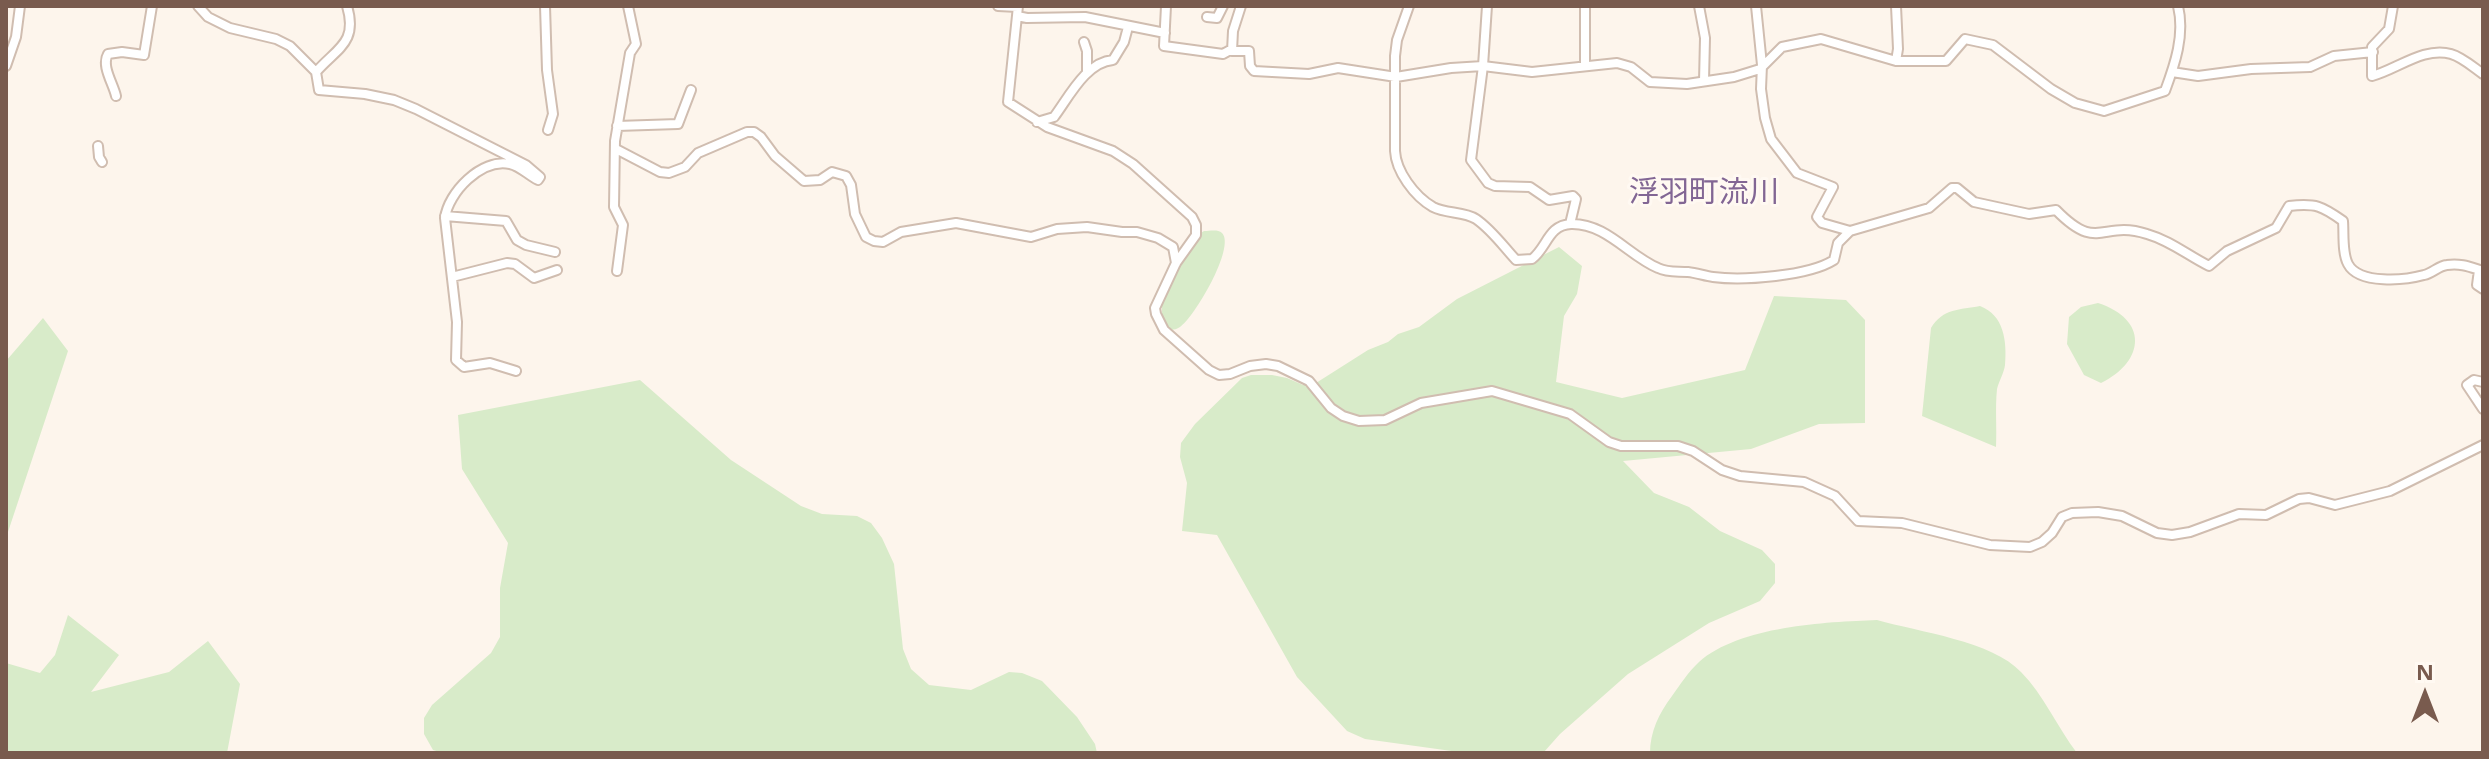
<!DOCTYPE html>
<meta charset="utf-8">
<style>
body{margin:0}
#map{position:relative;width:2489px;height:759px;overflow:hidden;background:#fdf5ec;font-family:"Open Sans",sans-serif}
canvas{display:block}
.frame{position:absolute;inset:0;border:8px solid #795b4e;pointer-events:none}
.north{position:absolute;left:2385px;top:655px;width:80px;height:80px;-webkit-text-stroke:6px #fff9f2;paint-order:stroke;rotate:0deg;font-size:22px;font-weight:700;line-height:32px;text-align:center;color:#795b4e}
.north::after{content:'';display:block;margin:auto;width:28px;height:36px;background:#795b4e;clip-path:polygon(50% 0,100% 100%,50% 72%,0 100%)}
</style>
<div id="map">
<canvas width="2489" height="759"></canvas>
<div class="frame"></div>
<div class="north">N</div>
</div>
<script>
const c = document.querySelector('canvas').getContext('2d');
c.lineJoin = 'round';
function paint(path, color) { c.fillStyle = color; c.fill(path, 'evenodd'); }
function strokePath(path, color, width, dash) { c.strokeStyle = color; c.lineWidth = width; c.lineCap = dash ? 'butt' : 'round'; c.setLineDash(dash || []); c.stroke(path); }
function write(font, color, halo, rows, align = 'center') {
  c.font = font + ' "Open Sans","Noto Sans JP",sans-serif'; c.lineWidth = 6; c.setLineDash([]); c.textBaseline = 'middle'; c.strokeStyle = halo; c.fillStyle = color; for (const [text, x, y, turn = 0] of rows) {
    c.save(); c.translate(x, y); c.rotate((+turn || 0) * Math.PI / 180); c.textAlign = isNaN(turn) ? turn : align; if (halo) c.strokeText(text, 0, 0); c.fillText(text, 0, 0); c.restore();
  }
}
const green = new Path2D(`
 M 1204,231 C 1210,231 1218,229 1222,233 C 1236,247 1194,318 1180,327 C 1174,331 1168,330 1162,328 L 1162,298 L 1188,241 Z
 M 1559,247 L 1582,266 L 1577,294 L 1564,316 L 1556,382 L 1622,398 L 1745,370 L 1774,296 L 1846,300 L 1865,320 L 1865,423 L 1819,424 L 1751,449 L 1623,461 L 1654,493 L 1689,507 L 1720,531 L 1762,550 L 1775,564 L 1775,583 L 1760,601 L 1709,623 L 1628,674 L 1560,734 L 1544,752 L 1466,753 L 1365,739 L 1347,731 L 1297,677 L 1217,535 L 1182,531 L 1187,483 L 1180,457 L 1181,443 L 1195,424 L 1242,378 L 1251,375 L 1272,375 L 1287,378 L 1303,385 L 1316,383 L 1368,350 L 1388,342 L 1398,334 L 1419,327 L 1457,299 Z
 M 2098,303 C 2148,319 2146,361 2101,383 L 2084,375 L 2067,344 L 2069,317 L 2081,307 Z
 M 1980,306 C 2004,315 2007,341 2005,365 C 2004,373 1999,381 1997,389 C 1995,408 1997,428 1996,447 L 1922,416 L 1931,328 C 1943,308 1960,310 1980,306 Z
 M 43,318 L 68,351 L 6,538 L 6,361 Z
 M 640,380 L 731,460 L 801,506 L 822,514 L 857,516 L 871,523 L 882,538 L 894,564 L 903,649 L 911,669 L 929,685 L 971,690 L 1009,672 L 1022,673 L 1042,681 L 1077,717 L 1095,744 L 1097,753 L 443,753 L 433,750 L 424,734 L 424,718 L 432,705 L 491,653 L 500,637 L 500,588 L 508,543 L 462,469 L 458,415 Z
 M 68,615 L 119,655 L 91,692 L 169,672 L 208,641 L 240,684 L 227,753 L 6,753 L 6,663 L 40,673 L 55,655 Z
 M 1877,620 C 1919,632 1992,641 2021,672 C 2044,695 2057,727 2077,753 L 1650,753 C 1650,732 1659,713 1672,696 C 1680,685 1688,672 1699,662 C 1740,626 1825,622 1877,620 Z`);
const street = new Path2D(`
 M 198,6 L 208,17 L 230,28 L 276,39 L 290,46 L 316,72
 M 347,6 C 358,43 337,48 316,72 L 319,90 L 365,94 L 394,100 L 416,109 L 526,165 L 540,177 L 538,180 C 528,175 520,166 510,164 C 481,158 448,193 445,218 L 457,322 L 456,360 L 464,367 L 490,363 L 516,371
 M 545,6 L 547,70 L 553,114 L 548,130
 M 998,6 L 1018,7
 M 1018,6 L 1008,102 L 1047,127 L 1113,151 L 1133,164 L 1192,217 L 1196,225 L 1196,235 L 1176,263 L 1155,308 L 1156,314 L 1164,330 L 1209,370 L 1219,375 L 1230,374 L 1250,366 L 1266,364 L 1278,366 L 1309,381 L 1331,408 L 1343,416 L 1359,421 L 1385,420 L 1421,403 L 1492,391 L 1570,414 L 1609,442 L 1621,446 L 1678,446 L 1693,451 L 1722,470 L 1740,476 L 1804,482 L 1835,496 L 1858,521 L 1902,523 L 1990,545 L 2030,547 L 2042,542 L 2052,533 L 2062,517 L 2072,513 L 2098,512 L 2122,516 L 2157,533 L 2172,535 L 2190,532 L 2239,514 L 2266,515 L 2299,499 L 2309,498 L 2335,505 L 2390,491 L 2483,445
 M 1166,6 L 1164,46 L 1223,54 L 1232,49
 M 1241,6 L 1233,31 L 1232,51 L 1249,51 L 1250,66 L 1254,71 L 1309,74 L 1338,68 L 1396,77 L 1451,68 L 1483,66 L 1532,72 L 1617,63 L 1631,67 L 1650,82 L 1687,84 L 1734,77 L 1760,69 L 1782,47 L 1821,39 L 1896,61 L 1946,61 L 1965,39 L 1993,45 L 2051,89 L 2075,103 L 2104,111 L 2165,91 C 2175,64 2185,35 2178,6
 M 1409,6 L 1397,40 L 1395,56 L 1395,151 C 1396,171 1414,196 1433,207 C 1446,214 1464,211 1476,219 C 1492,230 1503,246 1516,260 L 1532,259 C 1547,248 1548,225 1571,224 C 1606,223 1629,256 1658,268 C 1668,273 1678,271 1688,272 C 1697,273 1705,276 1713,277 C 1743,281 1809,276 1834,260 L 1838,243 L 1850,231 L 1822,223 L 1817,217 L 1833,187 L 1797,173 L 1771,139 L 1765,118 L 1761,89 L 1762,65 L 1756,6
 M 1487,6 L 1483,66 L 1471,160 L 1488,183 L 1495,186 L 1530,187 L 1549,200 L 1573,196 L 1576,199 L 1570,224
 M 1585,6 L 1585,66
 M 1699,6 L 1705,38 L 1704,81
 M 1896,6 L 1898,49 L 1896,61
 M 2393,6 L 2389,29 L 2372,47 L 2372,76 C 2396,70 2424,46 2451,54 C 2462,57 2473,67 2483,74
 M 1017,16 L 1027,18 L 1085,17 L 1165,33
 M 1207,17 L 1217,18 L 1223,6
 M 1084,42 L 1087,51 L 1087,72
 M 6,66 L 16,37 L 20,6
 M 2172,72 L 2198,76 L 2251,69 L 2310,67 L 2334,56 L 2373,52
 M 116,96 C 113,83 101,66 108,54 L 122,52 L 144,55 L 152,6
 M 1037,122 L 1054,117 C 1069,97 1086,62 1113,60 L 1124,42 L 1128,27
 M 617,126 L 678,124 L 691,90
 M 98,146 L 99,157 L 102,162
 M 616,149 L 660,172 L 669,173 L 685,167 L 698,153 L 747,132 L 754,132 L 761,137 L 775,156 L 804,181 L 820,180 L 832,172 L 846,176 L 851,185 L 855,214 L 866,237 L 874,241 L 883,242 L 901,232 L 956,223 L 1031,237 L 1057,229 L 1087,227 L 1122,232 L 1137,232 L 1158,238 L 1173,247 L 1176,263
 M 445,216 L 506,221 L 517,240 L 526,245 L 555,252
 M 1850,231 L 1929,208 L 1952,188 L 1957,188 L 1974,202 L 2029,214 L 2056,210 C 2099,254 2101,219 2147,234 C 2171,241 2187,255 2209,266 L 2227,251 L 2276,228 L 2289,206 C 2316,203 2322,206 2343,221 C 2344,233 2342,253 2348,264 C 2359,285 2406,280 2424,275 C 2433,273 2438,266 2447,265 C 2461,263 2470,267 2483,271
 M 2479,270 L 2477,285 L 2483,289
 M 617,271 L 623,225 L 614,207 L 615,141 L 630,53 L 636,44 L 628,6
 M 452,277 L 507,263 L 515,264 L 534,278 L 557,270
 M 2483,382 L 2474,380 L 2467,385 L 2483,409`);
const quarterNames = [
 ["浮羽町流川",1704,193]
];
paint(green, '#d8ebc9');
strokePath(street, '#d0bdb0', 12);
strokePath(street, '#fff', 8);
write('30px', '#826694', '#fff9f2', quarterNames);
</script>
